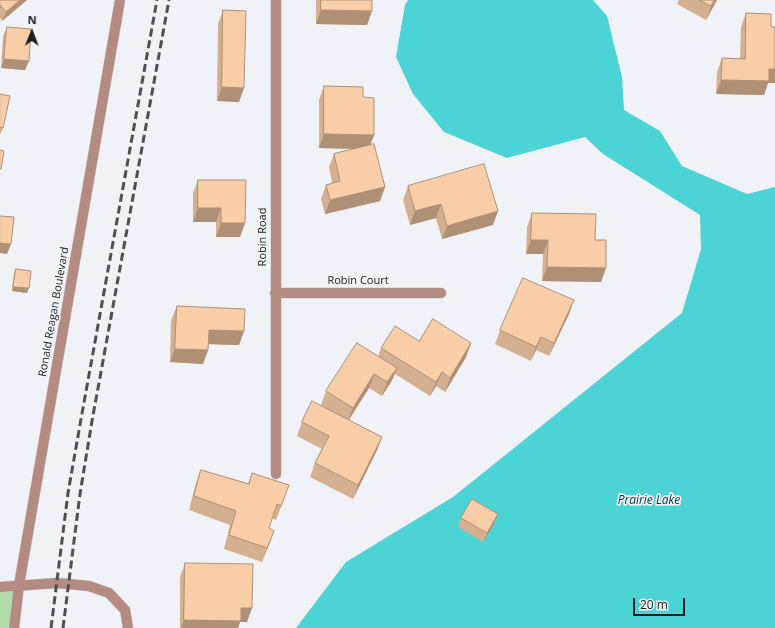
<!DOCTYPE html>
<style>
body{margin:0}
#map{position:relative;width:775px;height:628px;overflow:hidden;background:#f0f2f7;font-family:"Open Sans",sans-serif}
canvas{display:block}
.north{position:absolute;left:12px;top:12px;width:40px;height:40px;-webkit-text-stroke:3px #f0f2f7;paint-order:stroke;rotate:1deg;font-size:11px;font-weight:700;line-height:16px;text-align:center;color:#202022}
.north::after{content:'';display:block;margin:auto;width:14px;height:18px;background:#202022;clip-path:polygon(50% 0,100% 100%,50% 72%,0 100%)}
.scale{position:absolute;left:633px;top:598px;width:52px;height:18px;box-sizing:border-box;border:2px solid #202022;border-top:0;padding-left:5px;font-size:12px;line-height:14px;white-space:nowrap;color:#202022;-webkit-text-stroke:3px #f0f2f7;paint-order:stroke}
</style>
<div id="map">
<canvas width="775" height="628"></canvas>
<div class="north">N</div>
<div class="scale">20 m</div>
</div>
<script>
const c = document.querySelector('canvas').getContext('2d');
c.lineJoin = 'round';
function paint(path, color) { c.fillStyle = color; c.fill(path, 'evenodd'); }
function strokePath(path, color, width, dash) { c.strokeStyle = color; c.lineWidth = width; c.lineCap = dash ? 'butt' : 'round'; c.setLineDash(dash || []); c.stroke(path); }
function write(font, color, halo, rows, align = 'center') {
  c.font = font + ' "Open Sans",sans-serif'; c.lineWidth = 3.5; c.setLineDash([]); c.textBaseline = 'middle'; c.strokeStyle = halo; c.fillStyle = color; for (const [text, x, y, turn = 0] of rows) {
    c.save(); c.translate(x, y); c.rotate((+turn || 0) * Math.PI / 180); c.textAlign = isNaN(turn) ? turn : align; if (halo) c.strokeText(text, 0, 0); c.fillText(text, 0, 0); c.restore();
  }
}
const green = new Path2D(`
 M 0,585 L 19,585 L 17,628 L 0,628 Z`);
const water = new Path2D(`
 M 408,0 L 593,0 L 607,16 L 622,77 L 624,110 L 660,131 L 682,166 L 747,194 L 775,187 L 775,628 L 296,628 L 346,562 L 453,497 L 682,313 L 701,249 L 700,215 L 603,154 L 585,137 L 507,158 L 444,132 L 413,94 L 396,57 L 405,5 Z`);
const minor = new Path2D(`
 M 275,293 L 441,293
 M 276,474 L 276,0
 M 0,587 L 57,583 L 89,586 L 109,593 L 125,610 L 128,628`);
const tertiary = new Path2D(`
 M 14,628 L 19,585 L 120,0`);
const rail = new Path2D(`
 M 51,628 L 68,493 L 81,419 L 157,0
 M 63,628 L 80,494 L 92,421 L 169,0`);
const wall = new Path2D(`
 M 0,0 L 27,0 L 2,21 L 0,18 Z
 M 316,0 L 372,0 L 372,11 L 367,25 L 316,24 Z
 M 679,0 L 717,0 L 706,20 L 677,4 Z
 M 223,10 L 239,102 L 217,101 L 218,24 Z
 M 746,13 L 771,27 L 775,27 L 775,83 L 768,83 L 764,95 L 716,94 L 717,72 L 722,58 L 740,59 L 741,27 Z
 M 7,27 L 29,61 L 25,70 L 1,68 L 3,36 Z
 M 324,86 L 363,97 L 374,135 L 370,145 L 385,187 L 380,201 L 325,214 L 321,199 L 326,185 L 332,183 L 329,167 L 334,154 L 354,149 L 319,148 L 319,100 Z
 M 0,94 L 3,128 L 0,135 Z
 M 198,180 L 245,223 L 240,237 L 216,237 L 216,222 L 193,222 L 193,193 Z
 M 408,186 L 493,225 L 442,239 L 436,218 L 410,225 L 403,200 Z
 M 532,213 L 595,240 L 606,268 L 601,282 L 542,281 L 543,254 L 526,254 L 527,227 Z
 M 16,269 L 27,293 L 12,291 L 14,274 Z
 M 177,306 L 244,331 L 239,345 L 208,344 L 208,350 L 203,364 L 170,362 L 171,320 Z
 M 569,314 L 549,356 L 536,350 L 531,361 L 495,344 L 500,330 Z
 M 419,341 L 471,343 L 466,357 L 445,392 L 436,386 L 430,396 L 395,374 L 391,382 L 382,396 L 369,388 L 349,420 L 382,437 L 377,450 L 353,499 L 310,477 L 315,463 L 322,449 L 297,436 L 302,422 L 328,409 L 321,405 L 326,391 L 378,357 L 381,348 Z
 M 201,470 L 248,484 L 252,473 L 289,485 L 276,520 L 272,518 L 269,528 L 274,531 L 262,562 L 224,549 L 230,525 L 189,510 L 196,483 Z
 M 461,518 L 494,524 L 483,542 L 458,527 Z
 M 185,563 L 247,622 L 240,622 L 238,628 L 180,628 L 180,577 Z`);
const shadedWall = new Path2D(`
 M 20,0 L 27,0 L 2,21 L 6,12 Z
 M 714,0 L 717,0 L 706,20 L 711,6 Z
 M 321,10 L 372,11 L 367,25 L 316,24 Z
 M 4,59 L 29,61 L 25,70 L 1,68 Z
 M 769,69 L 775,69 L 775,83 L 768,83 L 764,95 L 716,94 L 721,80 Z
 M 222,87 L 244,88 L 239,102 L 217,101 Z
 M 324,134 L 374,135 L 369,149 L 319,148 Z
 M 385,187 L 380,201 L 325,214 L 330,200 Z
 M 441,204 L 436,218 L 410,225 L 415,211 Z
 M 198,208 L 221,208 L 216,222 L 193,222 Z
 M 498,211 L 493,225 L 442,239 L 447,226 Z
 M 221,223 L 245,223 L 240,237 L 216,237 Z
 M 531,240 L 548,240 L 543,254 L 526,254 Z
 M 0,243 L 11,244 L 7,254 L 0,253 Z
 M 547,267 L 606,268 L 601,282 L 542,281 Z
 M 13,287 L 29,288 L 27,293 L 12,291 Z
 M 574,300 L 569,314 L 549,356 L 554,343 Z
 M 209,330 L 244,331 L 239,345 L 204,344 Z
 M 541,337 L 536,350 L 531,361 L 536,347 Z
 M 471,343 L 466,357 L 445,392 L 450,378 Z
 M 175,349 L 208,350 L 203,364 L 170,362 Z
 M 397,368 L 391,382 L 382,396 L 387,382 Z
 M 442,372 L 436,386 L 430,396 L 436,382 Z
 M 374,374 L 369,388 L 347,422 L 353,408 Z
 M 382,437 L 377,450 L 353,499 L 358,485 Z
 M 498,514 L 494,524 L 483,542 L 487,533 Z
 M 274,531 L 269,545 L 262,562 L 267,548 Z
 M 241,608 L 252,608 L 247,622 L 240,622 L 238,628 L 181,628 L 184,620 Z`);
const building = new Path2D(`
 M 0,0 L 20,0 L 6,12 L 0,5 Z
 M 321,0 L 372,0 L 372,11 L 321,10 Z
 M 700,0 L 714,0 L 711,6 Z
 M 223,10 L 246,11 L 244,88 L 222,87 Z
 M 746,13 L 771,14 L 771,27 L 775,27 L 775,69 L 769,69 L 769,81 L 721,80 L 722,58 L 745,59 Z
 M 7,27 L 31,29 L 29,61 L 4,59 Z
 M 324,86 L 363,87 L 363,97 L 374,98 L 374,135 L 324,134 Z
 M 0,94 L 10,96 L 3,128 L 0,127 Z
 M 374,144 L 385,187 L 330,200 L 326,185 L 340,181 L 334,154 Z
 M 0,150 L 4,151 L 1,169 L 0,169 Z
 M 484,164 L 498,211 L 447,226 L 441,204 L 415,211 L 408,186 Z
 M 198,180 L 246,180 L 245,223 L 221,223 L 221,208 L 198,208 Z
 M 532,213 L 596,214 L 595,240 L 606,240 L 606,268 L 547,267 L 548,240 L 531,240 Z
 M 0,216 L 14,217 L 11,244 L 0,243 Z
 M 16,269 L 31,271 L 29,288 L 13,287 Z
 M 523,278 L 574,300 L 554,343 L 541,337 L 536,347 L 500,330 Z
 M 177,306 L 245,309 L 244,331 L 209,330 L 208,350 L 175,349 Z
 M 433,319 L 471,343 L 450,378 L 442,372 L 436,382 L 381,348 L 395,326 L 419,341 Z
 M 357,343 L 397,368 L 387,382 L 374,374 L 353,408 L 326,391 Z
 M 312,401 L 382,437 L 358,485 L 315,463 L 329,436 L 302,422 Z
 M 201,470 L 249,484 L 252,473 L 289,485 L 281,506 L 277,504 L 269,528 L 274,531 L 267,548 L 229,535 L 236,511 L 194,496 Z
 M 472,499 L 498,514 L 487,533 L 461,518 Z
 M 185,563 L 253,564 L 252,608 L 241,608 L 241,621 L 184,620 Z`);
const streetNames = [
 ["Robin Road",263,237,-90],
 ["Robin Court",358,281],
 ["Ronald Reagan Boulevard",54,312,-80]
];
const waterNames = [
 ["Prairie Lake",649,501]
];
paint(green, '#b1dbaa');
paint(water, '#4bd3d5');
strokePath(minor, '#cbccd1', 11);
strokePath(tertiary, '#cbccd1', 11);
strokePath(minor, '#b38b80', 10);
strokePath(tertiary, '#b38b80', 10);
strokePath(rail, '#4f5052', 3, [8, 4]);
paint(wall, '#d5b090');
paint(shadedWall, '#ae9076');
paint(building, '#f8cda8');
strokePath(building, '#ae9076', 1);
write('11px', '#202022', '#f0f2f7', streetNames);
write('italic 12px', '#004242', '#f0f2f7', waterNames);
</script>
